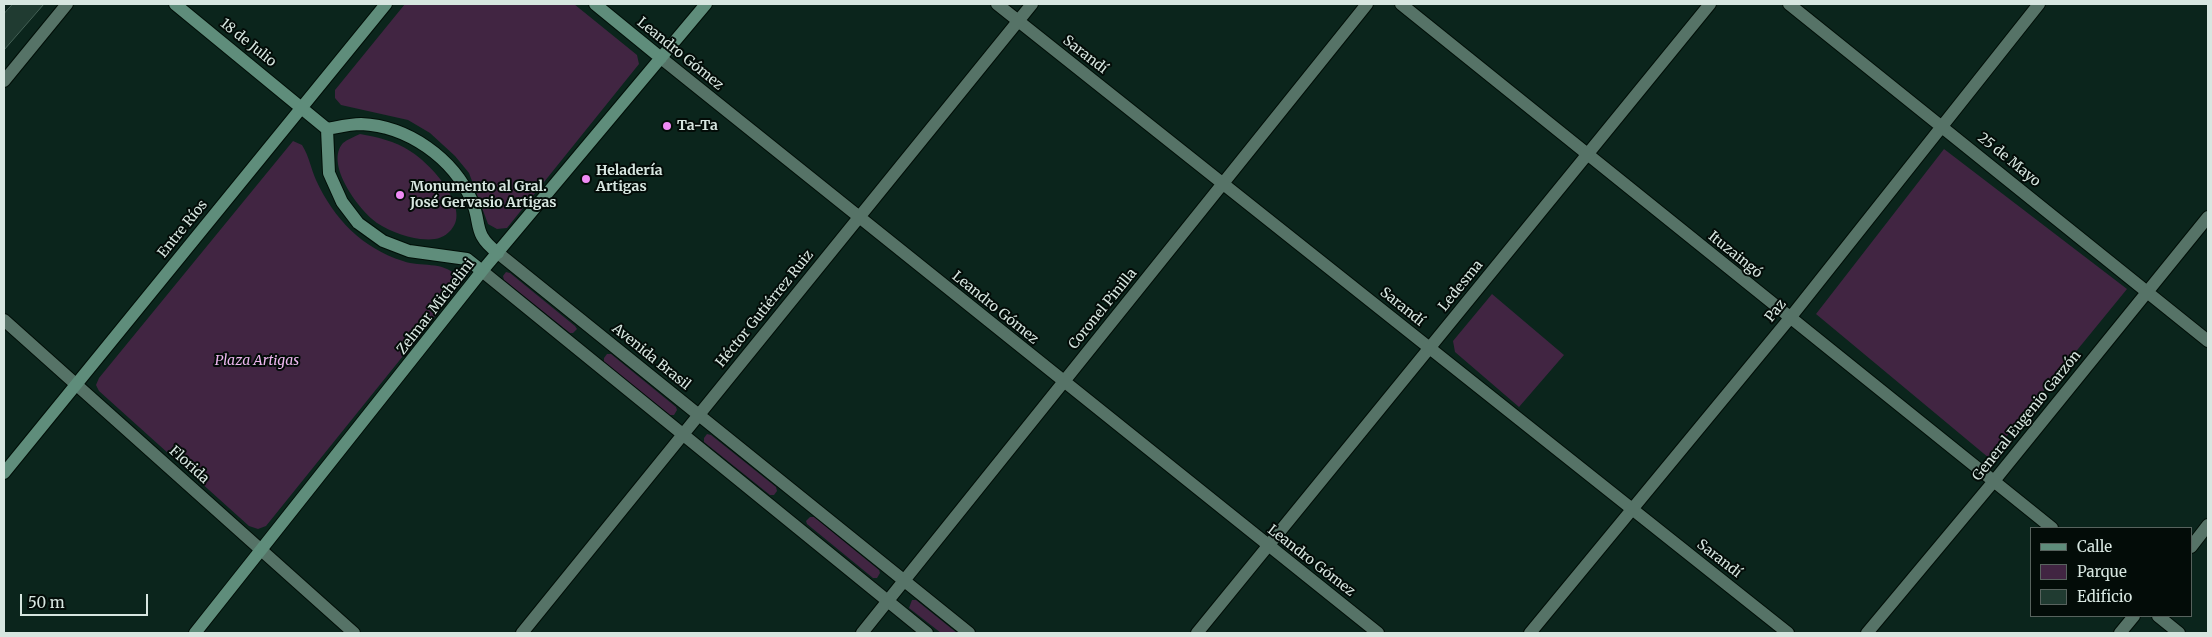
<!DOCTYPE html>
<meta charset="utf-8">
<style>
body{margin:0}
#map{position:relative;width:2212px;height:637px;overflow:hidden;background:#0b251c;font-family:Merriweather,serif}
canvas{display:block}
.frame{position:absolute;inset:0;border:5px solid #d7e6e0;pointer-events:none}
.legend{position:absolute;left:2030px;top:527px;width:162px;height:90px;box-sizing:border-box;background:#030c08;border:1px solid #58635e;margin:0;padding:6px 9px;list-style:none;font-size:15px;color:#d7e6e0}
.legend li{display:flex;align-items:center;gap:10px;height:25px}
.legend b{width:25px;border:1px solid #58635e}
.scale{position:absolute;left:20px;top:594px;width:128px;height:22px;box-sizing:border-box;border:2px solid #d7e6e0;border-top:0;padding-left:6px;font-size:15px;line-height:18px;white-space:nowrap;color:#d7e6e0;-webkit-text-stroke:4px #030c08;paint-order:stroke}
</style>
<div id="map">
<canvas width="2212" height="637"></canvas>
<div class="frame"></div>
<ul class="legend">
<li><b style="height:6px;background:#5f8d7b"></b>Calle</li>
<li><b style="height:14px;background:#412542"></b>Parque</li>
<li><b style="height:14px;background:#203b31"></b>Edificio</li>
</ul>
<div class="scale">50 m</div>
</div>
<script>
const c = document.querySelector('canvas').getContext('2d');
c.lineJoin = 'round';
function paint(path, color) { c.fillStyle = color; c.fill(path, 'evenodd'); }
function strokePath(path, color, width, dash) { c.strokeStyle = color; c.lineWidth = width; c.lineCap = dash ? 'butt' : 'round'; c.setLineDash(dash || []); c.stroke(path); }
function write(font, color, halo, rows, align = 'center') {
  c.font = font + ' Merriweather,serif'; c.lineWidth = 4; c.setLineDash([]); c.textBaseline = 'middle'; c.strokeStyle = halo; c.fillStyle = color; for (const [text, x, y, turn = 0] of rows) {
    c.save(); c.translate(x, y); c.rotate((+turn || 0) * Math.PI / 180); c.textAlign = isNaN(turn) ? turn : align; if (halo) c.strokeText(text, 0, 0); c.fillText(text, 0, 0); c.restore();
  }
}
const green = new Path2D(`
 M 405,4 L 574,4 L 637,55 L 639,64 L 507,228 L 497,229 L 488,224 L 469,173 L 455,156 L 430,133 L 408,120 L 341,105 L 335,98 L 335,90 Z
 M 360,134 C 377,137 395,141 410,151 C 429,162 472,208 451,230 C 442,240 433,240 420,239 C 405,237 383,229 372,219 C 356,205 325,163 343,143 C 348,139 354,137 360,134 Z
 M 293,141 L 302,145 C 309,156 311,169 316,180 C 334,219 362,248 403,261 C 422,268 441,260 457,276 L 453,294 L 266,526 L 258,529 L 249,526 L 99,391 L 96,385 L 99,378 Z
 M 1944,149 L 2127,289 L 1989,458 L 1816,314 Z
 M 506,272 L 510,273 L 575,326 L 577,329 L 573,333 L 570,333 L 504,280 L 503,276 Z
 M 1492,294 L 1564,355 L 1519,407 L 1455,352 L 1453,341 Z
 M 607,354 L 611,354 L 676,407 L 677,410 L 674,415 L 670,415 L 604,362 L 604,358 Z
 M 707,434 L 711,435 L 776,487 L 777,491 L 774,495 L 770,495 L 704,442 L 704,438 Z
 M 810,517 L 814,517 L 879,570 L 880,573 L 877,578 L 873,578 L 807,524 L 806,521 Z
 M 912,600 L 916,600 L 957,633 L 941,633 L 909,608 Z`);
const building = new Path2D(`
 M 13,4 L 44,4 L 4,50 L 4,14 Z`);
const street = new Path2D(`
 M 997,4 L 1788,633
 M 1401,4 L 2052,528
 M 1789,4 L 2208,341
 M 661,58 L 1378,633
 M 4,81 L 67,4
 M 498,253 L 969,633
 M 482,271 L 927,633
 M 4,320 L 354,633
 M 2191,547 L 2208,525
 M 2158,616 L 2179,633
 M 522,633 L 1032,4
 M 862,633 L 1367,4
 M 1197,633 L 1710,4
 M 1530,633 L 1790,318 L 2039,4
 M 1867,633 L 1994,481 L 2208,217
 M 2120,633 L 2134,616`);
const secondary = new Path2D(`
 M 175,4 L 327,129 L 329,173 L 342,202 L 358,223 L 383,241 L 409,251 L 467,259 L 482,271
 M 595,4 L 661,58
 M 327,129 C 338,127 350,124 361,124 C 408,126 453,158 472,201 C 482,225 472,233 498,253
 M 4,473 L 386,4
 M 195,633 L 482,271 L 706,4`);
const markers = [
 [667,126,5,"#f08bf5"],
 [586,179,5,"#f08bf5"],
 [400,195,5,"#f08bf5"]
];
const streetNames = [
 ["18 de Julio",248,43,39],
 ["Leandro Gómez",680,54,39],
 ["Sarandí",1085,55,38],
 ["25 de Mayo",2009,160,39],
 ["Entre Ríos",183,229,-51],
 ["Ituzaingó",1735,255,39],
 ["Ledesma",1461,286,-51],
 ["Zelmar Michelini",436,307,-52],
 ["Sarandí",1402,307,39],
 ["Leandro Gómez",995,308,39],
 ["Héctor Gutiérrez Ruiz",765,309,-51],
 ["Coronel Pinilla",1103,309,-51],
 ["Paz",1776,311,-51],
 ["Avenida Brasil",651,357,39],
 ["General Eugenio Garzón",2027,416,-51],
 ["Florida",189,465,42],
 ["Sarandí",1719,559,38],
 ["Leandro Gómez",1311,561,38]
];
const poiNames = [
 ["Ta-Ta",677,126],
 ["Heladería",596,171],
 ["Artigas",596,187],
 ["Monumento al Gral.",410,187],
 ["José Gervasio Artigas",410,203]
];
const parkNames = [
 ["Plaza Artigas",257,361]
];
paint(green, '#412542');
paint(building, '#203b31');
strokePath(building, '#446055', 1);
strokePath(street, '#000e07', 14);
strokePath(secondary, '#000e07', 14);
strokePath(street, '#567367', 12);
strokePath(secondary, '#5f8d7b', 12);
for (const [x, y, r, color] of markers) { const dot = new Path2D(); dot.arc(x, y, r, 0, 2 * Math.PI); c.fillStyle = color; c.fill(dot); strokePath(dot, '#030c08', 2); }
write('14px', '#d7e6e0', '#030c08', streetNames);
write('bold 14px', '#d7e6e0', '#030c08', poiNames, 'left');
write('italic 14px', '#ecb6ee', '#030c08', parkNames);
</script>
